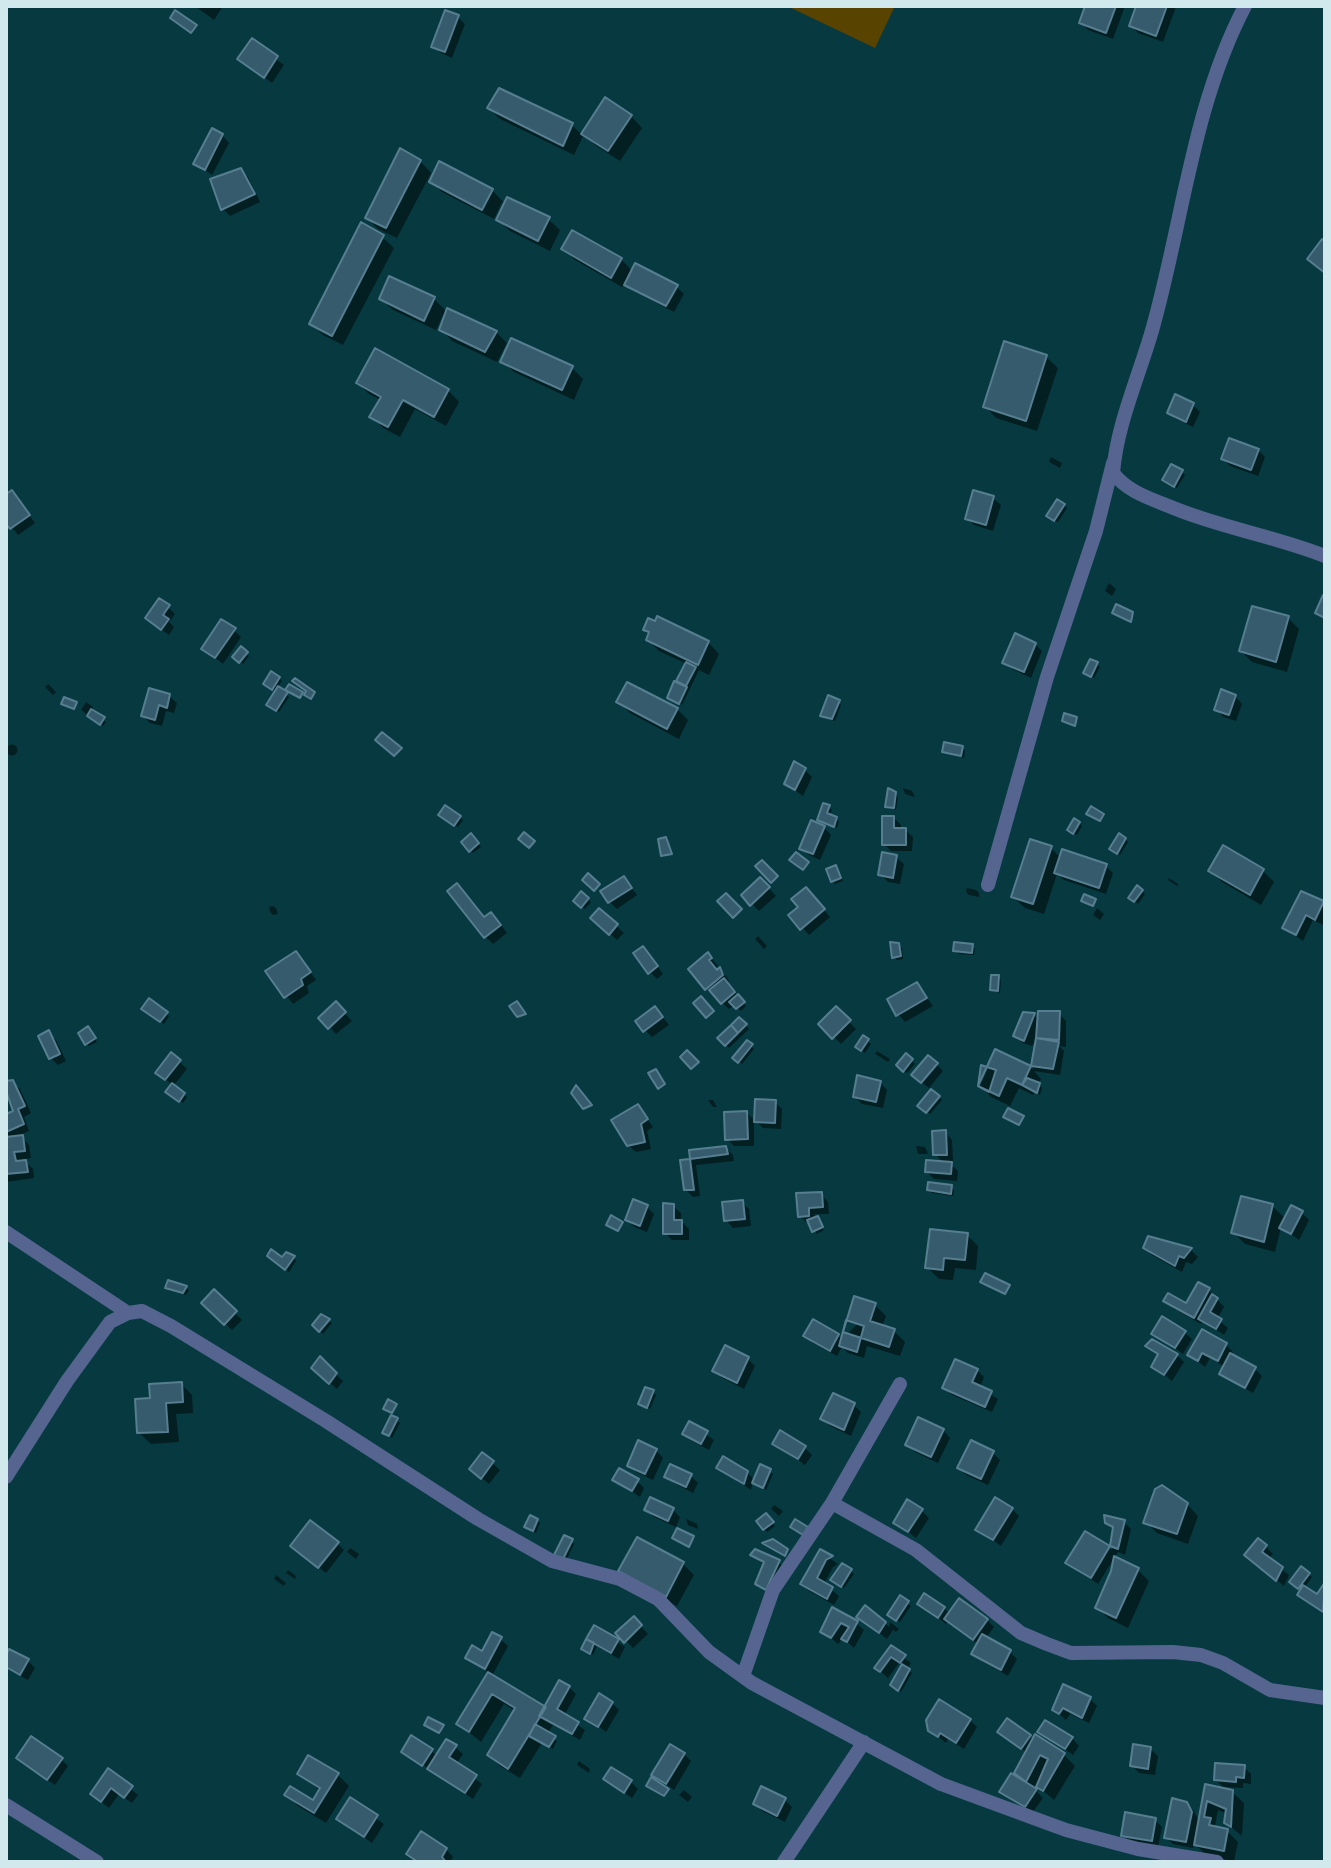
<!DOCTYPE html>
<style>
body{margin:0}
#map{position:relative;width:1331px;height:1868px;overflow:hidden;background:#063a40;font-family:"Sofia Sans Condensed",sans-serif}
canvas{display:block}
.frame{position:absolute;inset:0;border:8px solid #d1e9ed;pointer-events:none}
</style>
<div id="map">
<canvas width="1331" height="1868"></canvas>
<div class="frame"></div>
</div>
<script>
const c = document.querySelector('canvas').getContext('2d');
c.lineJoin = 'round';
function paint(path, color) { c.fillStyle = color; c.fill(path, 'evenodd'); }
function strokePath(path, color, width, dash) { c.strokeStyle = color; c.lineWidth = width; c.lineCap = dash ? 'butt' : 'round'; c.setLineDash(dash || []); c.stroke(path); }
const green = new Path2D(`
 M 787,6 L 895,6 L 875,48 Z`);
const shadow = new Path2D(`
 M 195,6 L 223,6 L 214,20 Z
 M 1087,6 L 1125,6 L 1113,39 L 1088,30 L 1081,22 Z
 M 1138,6 L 1176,7 L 1163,42 L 1138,33 L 1131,26 Z
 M 458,17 L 465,24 L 452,58 L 441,53 L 434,46 Z
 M 252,41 L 284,65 L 272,83 L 240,59 Z
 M 606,100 L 631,116 L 642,128 L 620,161 L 595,145 L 584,134 L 574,155 L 500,119 L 489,108 L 572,125 L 583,136 Z
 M 222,135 L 229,143 L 212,175 L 196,163 Z
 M 420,161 L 431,173 L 397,238 L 378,229 L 367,218 Z
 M 241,170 L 248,177 L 260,202 L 230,216 L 223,209 Z
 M 431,181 L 492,190 L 504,203 L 502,202 L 494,219 L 442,192 Z
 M 548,219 L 560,230 L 550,251 L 510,231 L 498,220 Z
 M 382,237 L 394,248 L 343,345 L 323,335 L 311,324 Z
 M 563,248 L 621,259 L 633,272 L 677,287 L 684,294 L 674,312 L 634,291 L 625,283 L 622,287 L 575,260 Z
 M 381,299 L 434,299 L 447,312 L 496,332 L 507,343 L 497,362 L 452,341 L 441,329 L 446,316 L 443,315 L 436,330 L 393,310 Z
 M 1046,357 L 1058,368 L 1037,431 L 996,418 L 985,406 Z
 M 502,361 L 572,368 L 583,379 L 574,400 L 514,372 Z
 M 358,383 L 448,390 L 459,402 L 446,426 L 415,409 L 400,437 L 383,428 L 372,416 L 381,400 L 369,394 Z
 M 1193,405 L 1200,412 L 1193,427 L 1176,419 L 1169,412 Z
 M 1258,450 L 1265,457 L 1258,476 L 1230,466 L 1223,459 Z
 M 1051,457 L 1062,463 L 1060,468 L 1049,462 Z
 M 1182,472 L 1185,475 L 1177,488 L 1167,482 Z
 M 12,492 L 35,523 L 18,535 L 6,520 L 6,496 Z
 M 993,498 L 1001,505 L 993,531 L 974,525 L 967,518 Z
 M 1064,505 L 1067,508 L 1058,522 L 1052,519 Z
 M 1109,583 L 1116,589 L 1112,596 L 1105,591 Z
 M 168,607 L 175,614 L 169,622 L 174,627 L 169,635 L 155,625 Z
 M 1288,618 L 1299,629 L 1287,672 L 1252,662 L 1241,651 Z
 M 645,629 L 708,642 L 719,654 L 709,675 L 699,670 L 682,705 L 669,697 L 687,664 L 659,651 L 648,640 L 651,635 Z
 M 234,630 L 241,637 L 223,664 L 204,649 Z
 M 1035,644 L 1042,651 L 1031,678 L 1012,669 L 1005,662 Z
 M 241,649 L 249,656 L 243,664 L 235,657 Z
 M 1097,664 L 1100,667 L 1094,678 L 1089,676 Z
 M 279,678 L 282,681 L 277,688 L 289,697 L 279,712 L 272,707 L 277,692 L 268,687 Z
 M 48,684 L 56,692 L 53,695 L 45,687 Z
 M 169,696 L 177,703 L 174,713 L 166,711 L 162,726 L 150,723 L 143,716 Z
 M 1235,696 L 1242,704 L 1236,721 L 1223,717 L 1216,709 Z
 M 86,702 L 93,707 L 91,711 L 106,722 L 103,726 L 81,710 Z
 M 619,702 L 677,709 L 688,720 L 679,739 L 630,713 Z
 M 838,702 L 841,705 L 835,721 L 826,718 L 823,715 Z
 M6.5 750a5.5 5.5 0 1 1 11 0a5.5 5.5 0 1 1-11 0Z
 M 962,748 L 965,751 L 964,758 L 944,751 Z
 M 805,770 L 812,777 L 803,796 L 786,784 Z
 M 903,788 L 912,791 L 915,797 L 905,794 Z
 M 895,794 L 898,797 L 896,810 L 887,806 Z
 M 829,807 L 832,810 L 829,816 L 839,821 L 837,828 L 819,820 Z
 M 444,817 L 460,817 L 463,820 L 458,827 Z
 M 894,818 L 901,825 L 901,830 L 905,830 L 913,837 L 912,851 L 891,851 L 884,844 Z
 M 1079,823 L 1082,826 L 1077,835 L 1072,833 Z
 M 824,827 L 831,835 L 820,860 L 809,855 L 802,848 Z
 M 471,836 L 481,847 L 473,853 L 464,842 Z
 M 1125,839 L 1128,842 L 1120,855 L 1114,851 Z
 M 1051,848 L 1061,858 L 1106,866 L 1113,873 L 1106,894 L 1064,880 L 1057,874 L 1044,914 L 1025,908 L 1013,897 Z
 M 1224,848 L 1263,871 L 1274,882 L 1261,905 L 1222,882 L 1211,870 Z
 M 896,857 L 904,864 L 900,884 L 888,882 L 880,874 Z
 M 836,868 L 843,881 L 835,884 L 832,881 Z
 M 624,878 L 637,895 L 617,909 L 610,902 Z
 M 1169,878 L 1178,884 L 1177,886 L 1168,880 Z
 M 760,879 L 776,896 L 759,911 L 743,895 Z
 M 967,888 L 976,890 L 979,893 L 979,897 L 969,895 L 966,892 Z
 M 1138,888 L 1145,894 L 1138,904 L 1131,898 Z
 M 581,894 L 591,902 L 585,909 L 576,901 Z
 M 1302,894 L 1325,905 L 1323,925 L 1313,920 L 1303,941 L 1284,928 Z
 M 813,897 L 830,917 L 809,935 L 791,915 Z
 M 273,906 L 276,908 L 278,914 L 273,915 L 270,912 L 269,907 Z
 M 1097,908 L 1104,914 L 1100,920 L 1093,915 Z
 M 600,911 L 624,933 L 617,940 L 600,925 Z
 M 485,919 L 498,921 L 507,933 L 493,944 L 486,937 Z
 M 758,936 L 767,946 L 764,949 L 755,939 Z
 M 898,945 L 902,948 L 903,959 L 897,960 L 894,957 Z
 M 972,946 L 975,949 L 974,955 L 959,954 L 955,951 Z
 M 650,955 L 663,974 L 657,979 L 650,972 Z
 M 708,955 L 718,966 L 714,968 L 727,977 L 729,982 L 727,984 L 746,1006 L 741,1011 L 735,1005 L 729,1009 L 706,988 Z
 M 302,960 L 316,980 L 307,986 L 309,993 L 293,1004 L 268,972 Z
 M 998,977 L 1001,980 L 1000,993 L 992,990 Z
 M 917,984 L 933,1006 L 905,1022 L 898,1014 Z
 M 336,1004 L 352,1021 L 336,1034 L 321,1018 Z
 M 836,1009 L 856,1029 L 841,1044 L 821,1024 Z
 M 147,1011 L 166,1013 L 169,1016 L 164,1024 Z
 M 1059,1013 L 1066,1021 L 1066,1047 L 1059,1046 L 1064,1051 L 1060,1075 L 1034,1071 L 1041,1079 L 1038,1084 L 1042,1088 L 1040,1095 L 1035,1092 L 1033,1095 L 1019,1088 L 1010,1106 L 991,1097 L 980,1086 L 996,1051 L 1033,1069 L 1037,1038 L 1032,1046 L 1023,1043 L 1016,1036 L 1034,1015 L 1039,1020 Z
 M 662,1016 L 669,1025 L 652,1037 L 645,1030 Z
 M 739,1019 L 749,1029 L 729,1048 L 720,1038 Z
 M 91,1032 L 97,1042 L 89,1046 L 87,1044 Z
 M 48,1033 L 56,1040 L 66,1061 L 58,1065 L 51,1058 Z
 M 864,1038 L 871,1044 L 865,1053 L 861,1050 Z
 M 747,1042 L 754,1049 L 742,1064 L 735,1058 Z
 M 877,1051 L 890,1059 L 888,1062 L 875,1054 Z
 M 172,1055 L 187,1069 L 173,1086 L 187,1097 L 183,1103 L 171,1095 L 173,1085 L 165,1079 Z
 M 906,1056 L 915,1064 L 907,1073 L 898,1065 Z
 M 936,1064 L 943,1071 L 929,1088 L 921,1082 Z
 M 12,1082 L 20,1089 L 31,1113 L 24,1117 L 29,1131 L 20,1135 L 29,1145 L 31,1158 L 22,1159 L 33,1169 L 34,1178 L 6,1182 L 6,1139 L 12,1139 L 6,1132 L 6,1116 L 16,1112 L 10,1097 L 6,1099 L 6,1083 Z
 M 880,1082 L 887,1090 L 883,1108 L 862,1104 L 855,1097 Z
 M 932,1091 L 942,1100 L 930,1114 L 920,1105 Z
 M 708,1100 L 713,1100 L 717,1107 L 713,1107 Z
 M 775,1102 L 782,1109 L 781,1129 L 763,1128 L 756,1121 Z
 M 638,1106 L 653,1127 L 647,1131 L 651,1149 L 636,1152 L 628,1145 Z
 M 747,1113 L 754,1120 L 754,1146 L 734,1146 L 727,1139 Z
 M 945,1132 L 952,1140 L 953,1161 L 948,1162 L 958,1171 L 957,1181 L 934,1179 L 927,1172 L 944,1163 L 935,1154 Z
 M 916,1146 L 925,1147 L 928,1154 L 918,1154 Z
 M 726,1148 L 733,1155 L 734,1161 L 696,1165 L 700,1196 L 693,1197 L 686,1190 L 683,1162 L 692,1161 L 691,1152 Z
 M 951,1187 L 954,1190 L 953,1196 L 932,1193 L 929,1190 Z
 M 821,1194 L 828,1202 L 829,1214 L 814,1214 L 824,1230 L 817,1234 L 811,1223 L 807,1223 L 800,1216 Z
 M 742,1202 L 749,1209 L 751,1226 L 733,1228 L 726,1220 Z
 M 673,1206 L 681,1213 L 681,1221 L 689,1229 L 689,1240 L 672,1240 L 665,1233 Z
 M 1272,1206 L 1286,1219 L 1302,1213 L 1309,1220 L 1299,1240 L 1281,1227 L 1275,1252 L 1245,1244 L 1233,1232 Z
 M 647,1207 L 654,1214 L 647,1232 L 634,1227 L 627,1220 Z
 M 967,1235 L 978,1246 L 976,1270 L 955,1268 L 953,1280 L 939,1279 L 927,1267 Z
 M 1149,1238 L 1191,1250 L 1198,1257 L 1192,1264 L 1186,1262 L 1182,1272 L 1152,1255 L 1145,1247 Z
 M 270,1256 L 282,1260 L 294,1258 L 296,1261 L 289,1272 Z
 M 167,1287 L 186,1288 L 189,1290 L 186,1295 Z
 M 1209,1290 L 1224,1307 L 1217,1319 L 1228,1328 L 1224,1335 L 1203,1321 L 1201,1324 L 1173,1308 L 1166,1301 L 1187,1306 Z
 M 214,1292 L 242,1320 L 232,1330 L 204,1303 Z
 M 875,1305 L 886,1316 L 882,1327 L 894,1331 L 905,1342 L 900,1356 L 867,1346 L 864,1358 L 848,1353 L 842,1347 L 837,1356 L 813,1343 L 806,1336 L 838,1335 L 842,1340 Z
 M 321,1317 L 332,1323 L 323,1334 L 315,1325 Z
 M 1184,1332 L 1192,1339 L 1183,1354 L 1154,1333 Z
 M 1226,1345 L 1233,1352 L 1231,1356 L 1255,1369 L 1262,1376 L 1253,1393 L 1229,1380 L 1222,1373 L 1225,1367 L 1210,1358 L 1205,1367 L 1190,1355 Z
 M 1148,1346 L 1177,1355 L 1184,1362 L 1172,1381 L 1154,1366 L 1159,1356 Z
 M 320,1359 L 343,1381 L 337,1389 L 320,1375 Z
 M 748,1359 L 755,1366 L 744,1389 L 722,1378 L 715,1371 Z
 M 977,1370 L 984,1377 L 980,1387 L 998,1399 L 992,1412 L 952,1395 L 944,1388 Z
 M 181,1384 L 192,1395 L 193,1413 L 176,1414 L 179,1442 L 151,1444 L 139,1433 L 153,1400 Z
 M 653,1392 L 656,1395 L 650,1409 L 640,1403 Z
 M 834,1396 L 854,1405 L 861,1412 L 851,1436 L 830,1426 L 823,1418 Z
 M 392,1418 L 400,1423 L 392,1438 L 384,1433 Z
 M 690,1423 L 714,1440 L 709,1450 L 692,1441 L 685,1434 Z
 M 943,1430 L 950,1438 L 938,1463 L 915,1452 L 908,1445 Z
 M 775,1443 L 805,1448 L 812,1455 L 805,1465 Z
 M 656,1450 L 663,1458 L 653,1480 L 636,1472 L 629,1465 Z
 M 993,1453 L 1000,1460 L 988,1485 L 966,1475 L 959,1468 Z
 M 483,1455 L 500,1470 L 489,1484 L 479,1476 Z
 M 761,1467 L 773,1474 L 766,1490 L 753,1482 L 751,1490 L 719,1468 L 747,1472 L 755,1481 Z
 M 667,1476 L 691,1476 L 698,1483 L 693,1493 L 674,1483 Z
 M 615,1480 L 637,1481 L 644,1488 L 640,1497 Z
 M 1187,1504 L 1198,1516 L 1188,1544 L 1157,1533 L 1146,1522 Z
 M 774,1505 L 783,1511 L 779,1516 L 771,1509 Z
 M 1012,1509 L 1019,1516 L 1001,1546 L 978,1529 Z
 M 646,1510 L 673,1510 L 680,1517 L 676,1527 L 654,1517 Z
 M 922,1511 L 929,1518 L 916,1538 L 896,1522 Z
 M 766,1516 L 775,1526 L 767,1532 L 758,1522 Z
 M 686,1519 L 697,1524 L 698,1529 L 688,1525 Z
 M 537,1520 L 540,1523 L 536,1533 L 526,1527 Z
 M 1107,1522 L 1124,1522 L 1131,1529 L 1125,1555 L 1118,1552 L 1098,1584 L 1067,1563 L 1085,1533 L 1112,1550 L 1115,1530 Z
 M 571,1541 L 574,1544 L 566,1561 L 559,1557 Z
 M 337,1543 L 344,1550 L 326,1573 L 300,1553 Z
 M 1266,1547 L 1273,1554 L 1268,1559 L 1289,1575 L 1284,1586 L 1254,1562 Z
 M 350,1548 L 359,1554 L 356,1559 L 347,1552 Z
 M 820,1552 L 838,1564 L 833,1567 L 824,1584 L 839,1596 L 834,1605 L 809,1591 L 802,1584 Z
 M 753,1555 L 778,1562 L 786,1569 L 774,1595 L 757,1584 L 765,1565 Z
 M 683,1564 L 694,1575 L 677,1606 L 632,1582 Z
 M 288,1570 L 296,1576 L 295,1579 L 286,1573 Z
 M 1138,1570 L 1149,1581 L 1128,1628 L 1108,1618 L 1097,1607 Z
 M 851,1571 L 854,1574 L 844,1588 L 836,1583 Z
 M 276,1575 L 286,1583 L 284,1586 L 274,1579 Z
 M 1309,1575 L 1312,1577 L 1304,1588 L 1318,1597 L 1325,1586 L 1325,1614 L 1306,1602 L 1299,1595 L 1302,1591 L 1291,1582 Z
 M 901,1598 L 911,1606 L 900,1622 L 893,1618 Z
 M 920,1604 L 944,1608 L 950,1614 L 987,1620 L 994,1627 L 986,1638 L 1010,1652 L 1017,1659 L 1008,1676 L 980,1660 L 973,1653 L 978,1644 L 948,1620 L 946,1624 Z
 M 833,1610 L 856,1623 L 864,1630 L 854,1648 L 843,1638 L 838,1644 L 823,1631 Z
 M 859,1617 L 885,1623 L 889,1627 L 890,1622 L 899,1629 L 896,1632 L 893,1630 L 887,1639 Z
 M 634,1619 L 648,1634 L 633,1648 L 618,1633 Z
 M 595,1627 L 625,1647 L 619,1659 L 597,1646 L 593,1655 L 586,1651 Z
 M 500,1639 L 508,1646 L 492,1676 L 546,1709 L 569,1687 L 576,1694 L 564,1716 L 585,1730 L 580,1740 L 553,1725 L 547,1734 L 557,1741 L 553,1749 L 542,1743 L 520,1778 L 500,1766 L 489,1755 L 516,1711 L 504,1704 L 481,1742 L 459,1724 L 490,1673 L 467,1658 L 483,1654 Z
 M 891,1648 L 911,1663 L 907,1669 L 912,1673 L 901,1692 L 895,1688 L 903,1665 L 899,1663 L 888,1678 L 877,1668 Z
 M 6,1659 L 28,1661 L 35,1668 L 28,1680 L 11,1671 L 6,1666 Z
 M 1090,1699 L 1097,1706 L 1089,1723 L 1070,1714 L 1066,1720 L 1055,1710 Z
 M 612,1703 L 619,1710 L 606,1732 L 587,1718 Z
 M 970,1720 L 977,1727 L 964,1749 L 948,1739 L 946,1743 L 930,1730 Z
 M 1008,1721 L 1034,1740 L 1064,1755 L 1075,1766 L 1054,1800 L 1040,1788 L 1037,1792 L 1043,1798 L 1033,1812 L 1002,1791 L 1026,1782 L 1016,1773 L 1027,1753 L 1000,1732 Z
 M 1040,1732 L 1072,1738 L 1079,1746 L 1073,1755 Z
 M 412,1738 L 438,1756 L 455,1747 L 463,1754 L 456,1764 L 482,1784 L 473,1799 L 403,1751 Z
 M 1150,1749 L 1158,1756 L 1155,1775 L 1139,1773 L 1132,1765 Z
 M 684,1754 L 691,1761 L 674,1790 L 654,1775 Z
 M 61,1759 L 68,1766 L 55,1785 L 25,1765 Z
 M 579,1761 L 590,1769 L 589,1773 L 577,1765 Z
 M 1244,1767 L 1251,1774 L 1251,1784 L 1243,1783 L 1243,1788 L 1223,1787 L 1216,1780 Z
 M 109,1771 L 138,1795 L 132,1803 L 119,1794 L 109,1808 L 99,1800 Z
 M 299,1774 L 338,1775 L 349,1786 L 326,1823 L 298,1806 L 287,1795 L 313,1803 L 321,1791 Z
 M 605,1779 L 631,1782 L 638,1789 L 632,1798 Z
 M 1207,1787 L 1232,1792 L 1244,1803 L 1242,1836 L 1226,1823 L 1227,1814 L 1218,1810 L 1215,1826 L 1227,1831 L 1238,1842 L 1234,1861 L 1207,1856 L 1194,1843 L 1193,1848 L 1173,1844 L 1166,1837 L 1186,1804 L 1194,1811 L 1200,1824 Z
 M 684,1790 L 692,1797 L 688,1802 L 679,1795 Z
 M 350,1800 L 384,1824 L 372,1843 L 338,1819 Z
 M 785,1800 L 792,1807 L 785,1822 L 762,1811 L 755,1804 Z
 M 1155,1820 L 1162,1827 L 1158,1847 L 1130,1842 L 1123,1835 Z
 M 446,1849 L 453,1857 L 450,1862 L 417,1862 L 409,1854 Z`);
const building = new Path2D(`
 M 1085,6 L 1116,6 L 1106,33 L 1079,23 Z
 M 1136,6 L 1167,6 L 1156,36 L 1129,26 Z
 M 175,10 L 197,25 L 191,33 L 170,18 Z
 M 445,10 L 459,15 L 445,52 L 431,47 Z
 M 252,38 L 278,56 L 264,78 L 237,59 Z
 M 499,88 L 573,123 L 563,146 L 487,108 Z
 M 605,97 L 632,115 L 608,151 L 581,134 Z
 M 212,128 L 223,134 L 205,170 L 193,164 Z
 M 400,148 L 421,160 L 386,228 L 365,218 Z
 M 439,161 L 493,189 L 482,210 L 429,182 Z
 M 241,168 L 255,194 L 221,210 L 210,179 Z
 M 507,197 L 550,217 L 538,241 L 496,220 Z
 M 361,222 L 384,235 L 332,336 L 309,324 Z
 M 572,230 L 622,258 L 611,278 L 561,249 Z
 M 1322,239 L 1325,242 L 1325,273 L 1307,259 Z
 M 635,263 L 678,285 L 666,306 L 624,285 Z
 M 389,276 L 435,297 L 424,321 L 379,299 Z
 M 447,308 L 497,331 L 485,352 L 439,330 Z
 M 511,338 L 573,366 L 562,390 L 500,362 Z
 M 1004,341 L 1047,355 L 1026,421 L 983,407 Z
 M 375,348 L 449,389 L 434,417 L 403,400 L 388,427 L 369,417 L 381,397 L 356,383 Z
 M 1175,394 L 1194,403 L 1186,422 L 1167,413 Z
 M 1229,438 L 1259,449 L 1251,470 L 1221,459 Z
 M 1171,464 L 1183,470 L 1174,487 L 1162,480 Z
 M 12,490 L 30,515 L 10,529 L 6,524 L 6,494 Z
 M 973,490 L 994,496 L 986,525 L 965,519 Z
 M 1057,499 L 1065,504 L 1054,521 L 1046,516 Z
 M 1323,595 L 1325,596 L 1325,618 L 1315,613 Z
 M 159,598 L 170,605 L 163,615 L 169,619 L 161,630 L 145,618 Z
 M 1116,604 L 1133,612 L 1131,622 L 1112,613 Z
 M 1252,606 L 1289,616 L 1276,662 L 1239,651 Z
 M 657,616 L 709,641 L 698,665 L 646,640 L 649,632 L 643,630 L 648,618 L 655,621 Z
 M 221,619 L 236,628 L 215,658 L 201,649 Z
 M 1015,633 L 1036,643 L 1024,672 L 1002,663 Z
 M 241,646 L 248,652 L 239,663 L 232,657 Z
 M 1090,659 L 1098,662 L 1091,677 L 1083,673 Z
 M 686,662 L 696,667 L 686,686 L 676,681 Z
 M 271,671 L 280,677 L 272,690 L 263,684 Z
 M 295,678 L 315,692 L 311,699 L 304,695 L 306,691 L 292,681 Z
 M 674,681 L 687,687 L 679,704 L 667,698 Z
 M 627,682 L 678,708 L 667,729 L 616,702 Z
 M 289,684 L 303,692 L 300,698 L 285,690 Z
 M 278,686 L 288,692 L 276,711 L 266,705 Z
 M 149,688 L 170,694 L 167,708 L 159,705 L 155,720 L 141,716 Z
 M 1221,689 L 1236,695 L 1229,715 L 1214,710 Z
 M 828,695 L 840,700 L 832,719 L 820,716 Z
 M 64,697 L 77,702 L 74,709 L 61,704 Z
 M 91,709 L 105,717 L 100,725 L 87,716 Z
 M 1064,713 L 1077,717 L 1075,726 L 1062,721 Z
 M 382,732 L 402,748 L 394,756 L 375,740 Z
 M 944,742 L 963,746 L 961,756 L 942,752 Z
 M 794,761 L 806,768 L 795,790 L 784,784 Z
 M 888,788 L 896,792 L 894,808 L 885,807 Z
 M 823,803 L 830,805 L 827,813 L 837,817 L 834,827 L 817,820 Z
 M 445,805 L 461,816 L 454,826 L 438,815 Z
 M 1091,806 L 1104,814 L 1100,821 L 1086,814 Z
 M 882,816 L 894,816 L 894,828 L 906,828 L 906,845 L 882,845 Z
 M 1074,818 L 1080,822 L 1073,834 L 1067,830 Z
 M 811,820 L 825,826 L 813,854 L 799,849 Z
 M 524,832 L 535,841 L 529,848 L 518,839 Z
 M 471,833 L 479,843 L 469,852 L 461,842 Z
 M 1119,833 L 1126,838 L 1117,854 L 1109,849 Z
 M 666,837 L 672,854 L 661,856 L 658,839 Z
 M 1030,839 L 1052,846 L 1033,904 L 1011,897 Z
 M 1223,845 L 1264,869 L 1250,895 L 1208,871 Z
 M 1062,849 L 1107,864 L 1099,888 L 1054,873 Z
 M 796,852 L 809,862 L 803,870 L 789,860 Z
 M 882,852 L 897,855 L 893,878 L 878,875 Z
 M 762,860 L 778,876 L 771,883 L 755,866 Z
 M 836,865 L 841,878 L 831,882 L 826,869 Z
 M 588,873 L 600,884 L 594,891 L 582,880 Z
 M 624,876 L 632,888 L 608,903 L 600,891 Z
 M 760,877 L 770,887 L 750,906 L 741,895 Z
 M 457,883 L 484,917 L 491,912 L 501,925 L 484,938 L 447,891 Z
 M 1137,885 L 1143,890 L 1134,902 L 1128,898 Z
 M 806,887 L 825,909 L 800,930 L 788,915 L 798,907 L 791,899 Z
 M 581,891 L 589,898 L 581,908 L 573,901 Z
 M 1301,891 L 1324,901 L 1315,920 L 1306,915 L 1296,935 L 1282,928 Z
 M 726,893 L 742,909 L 733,918 L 717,901 Z
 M 1084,894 L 1096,899 L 1093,906 L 1081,901 Z
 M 599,908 L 618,924 L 609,935 L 590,918 Z
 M 890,942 L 899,943 L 901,956 L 892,958 Z
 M 954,942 L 973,944 L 972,953 L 953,951 Z
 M 643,946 L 658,966 L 648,974 L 633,953 Z
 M 296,951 L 311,972 L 301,979 L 303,985 L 284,998 L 265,971 Z
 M 708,952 L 712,958 L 709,960 L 717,970 L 720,967 L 723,975 L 705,990 L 688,969 Z
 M 991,975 L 999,975 L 998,991 L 990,990 Z
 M 724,978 L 735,992 L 721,1004 L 709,990 Z
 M 917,982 L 927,998 L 896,1016 L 887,999 Z
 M 738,994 L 745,1002 L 736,1009 L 729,1002 Z
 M 701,996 L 714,1011 L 706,1018 L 693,1003 Z
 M 149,998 L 168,1012 L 160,1022 L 141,1009 Z
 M 336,1001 L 346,1012 L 328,1029 L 318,1018 Z
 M 517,1001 L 526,1014 L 517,1017 L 509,1006 Z
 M 655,1006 L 663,1017 L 643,1032 L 635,1021 Z
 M 836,1006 L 851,1020 L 832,1039 L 818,1024 Z
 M 1038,1011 L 1060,1011 L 1059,1040 L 1036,1038 Z
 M 1023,1012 L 1035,1013 L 1024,1041 L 1013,1036 Z
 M 739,1017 L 747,1024 L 738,1033 L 731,1025 Z
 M 731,1025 L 738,1033 L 725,1046 L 717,1038 Z
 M 88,1026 L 96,1038 L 85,1045 L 78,1033 Z
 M 49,1030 L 60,1054 L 49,1059 L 38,1036 Z
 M 863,1035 L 869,1039 L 861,1051 L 855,1047 Z
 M 1036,1038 L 1059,1042 L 1053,1069 L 1031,1066 Z
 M 747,1040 L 753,1044 L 738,1063 L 732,1058 Z
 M 995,1049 L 1031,1066 L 1022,1085 L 1007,1078 L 999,1096 L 978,1086 Z
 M 687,1050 L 699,1062 L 691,1069 L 680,1057 Z
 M 171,1052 L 181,1060 L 165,1080 L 155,1073 Z
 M 906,1053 L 913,1059 L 903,1072 L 896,1065 Z
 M 928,1055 L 938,1063 L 921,1083 L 911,1075 Z
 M 981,1065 L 996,1070 L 989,1092 L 978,1086 Z
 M 656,1069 L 665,1084 L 658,1089 L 648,1073 Z
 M 857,1075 L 881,1081 L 876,1102 L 853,1097 Z
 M 1027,1078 L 1040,1083 L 1037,1093 L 1022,1085 Z
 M 13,1080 L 25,1106 L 18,1109 L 24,1124 L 6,1132 L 6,1114 L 13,1111 L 6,1091 L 6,1081 Z
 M 172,1083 L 185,1093 L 179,1102 L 165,1092 Z
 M 576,1085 L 592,1105 L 583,1109 L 571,1093 Z
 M 931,1089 L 940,1096 L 926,1113 L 917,1106 Z
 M 755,1099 L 776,1100 L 775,1123 L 754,1122 Z
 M 638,1104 L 648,1119 L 641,1124 L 645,1142 L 627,1146 L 611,1120 Z
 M 1008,1108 L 1024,1116 L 1019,1125 L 1003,1117 Z
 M 747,1111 L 748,1139 L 725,1140 L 724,1112 Z
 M 946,1130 L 947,1155 L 933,1155 L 932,1131 Z
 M 23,1135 L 25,1151 L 14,1152 L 16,1161 L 26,1160 L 28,1172 L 6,1174 L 6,1137 Z
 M 726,1146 L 728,1154 L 690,1159 L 689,1150 Z
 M 690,1159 L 694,1190 L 684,1190 L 680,1160 Z
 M 926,1160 L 952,1162 L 951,1174 L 925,1172 Z
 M 928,1182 L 952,1185 L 951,1194 L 927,1190 Z
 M 822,1192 L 823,1207 L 809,1208 L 809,1216 L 798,1217 L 796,1193 Z
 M 1241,1196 L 1273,1204 L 1264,1242 L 1231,1233 Z
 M 633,1199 L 648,1205 L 640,1226 L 625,1220 Z
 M 743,1200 L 745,1219 L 724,1221 L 722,1202 Z
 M 663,1203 L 674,1204 L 674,1220 L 682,1220 L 682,1234 L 663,1234 Z
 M 1291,1205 L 1303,1211 L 1291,1234 L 1279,1228 Z
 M 611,1215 L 623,1222 L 618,1231 L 606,1225 Z
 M 818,1216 L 823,1227 L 812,1232 L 807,1220 Z
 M 930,1229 L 968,1233 L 965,1260 L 944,1258 L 943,1270 L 925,1268 Z
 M 1148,1236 L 1192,1248 L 1184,1258 L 1179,1256 L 1175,1266 L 1143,1248 Z
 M 271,1249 L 282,1257 L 286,1252 L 295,1256 L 285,1270 L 267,1256 Z
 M 985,1273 L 1010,1285 L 1005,1294 L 980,1282 Z
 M 168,1280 L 187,1286 L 183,1293 L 165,1288 Z
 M 1198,1282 L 1210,1288 L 1194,1318 L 1163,1301 L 1168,1293 L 1186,1303 Z
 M 214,1289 L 237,1311 L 224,1325 L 201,1303 Z
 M 1212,1294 L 1218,1298 L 1210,1312 L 1222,1319 L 1216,1329 L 1198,1319 Z
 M 854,1296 L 876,1303 L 870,1321 L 895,1329 L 889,1347 L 843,1332 Z
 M 321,1314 L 330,1319 L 319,1332 L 312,1325 Z
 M 1162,1316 L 1186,1331 L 1175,1348 L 1151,1334 Z
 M 813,1319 L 839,1334 L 830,1351 L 803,1336 Z
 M 846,1320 L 864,1326 L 857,1352 L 839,1346 Z
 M 1202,1329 L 1227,1343 L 1218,1361 L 1202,1353 L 1198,1361 L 1187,1355 Z
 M 1152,1339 L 1178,1354 L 1164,1375 L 1151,1367 L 1158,1354 L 1145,1346 Z
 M 725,1345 L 749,1357 L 737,1383 L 712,1371 Z
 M 1230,1353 L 1256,1367 L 1245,1388 L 1219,1374 Z
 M 320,1356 L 337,1373 L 329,1384 L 311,1368 Z
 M 955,1359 L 978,1369 L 972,1382 L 992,1391 L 985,1407 L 942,1388 Z
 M 182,1382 L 183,1402 L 166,1403 L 168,1432 L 137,1433 L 135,1399 L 150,1398 L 149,1384 Z
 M 645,1387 L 654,1390 L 647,1408 L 638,1404 Z
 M 833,1393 L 855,1403 L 844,1430 L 820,1419 Z
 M 388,1399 L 397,1404 L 392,1413 L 383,1409 Z
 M 391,1415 L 398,1418 L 389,1436 L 382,1433 Z
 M 918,1417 L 944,1429 L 931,1457 L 905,1445 Z
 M 689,1421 L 708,1431 L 701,1444 L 682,1434 Z
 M 780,1430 L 806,1446 L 798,1459 L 772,1444 Z
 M 638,1440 L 657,1449 L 645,1474 L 627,1466 Z
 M 971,1440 L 994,1451 L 981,1479 L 957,1468 Z
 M 482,1452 L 494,1461 L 481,1479 L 469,1469 Z
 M 723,1456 L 748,1471 L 744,1484 L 716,1468 Z
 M 670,1464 L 692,1474 L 686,1487 L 664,1477 Z
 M 760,1464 L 771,1469 L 763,1488 L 752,1483 Z
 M 619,1468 L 639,1479 L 632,1491 L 612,1480 Z
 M 1162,1485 L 1188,1503 L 1177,1534 L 1143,1523 L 1155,1489 Z
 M 650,1497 L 674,1508 L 668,1521 L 644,1510 Z
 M 995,1497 L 1013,1508 L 993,1540 L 975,1530 Z
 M 907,1499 L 923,1509 L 908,1532 L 893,1523 Z
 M 766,1513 L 774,1522 L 763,1530 L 756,1521 Z
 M 530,1515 L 538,1519 L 533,1531 L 524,1527 Z
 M 1104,1515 L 1125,1520 L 1118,1549 L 1110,1546 L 1113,1527 L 1105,1523 Z
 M 795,1519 L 808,1527 L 803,1535 L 790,1527 Z
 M 310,1520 L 339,1542 L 318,1568 L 290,1546 Z
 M 677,1528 L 694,1536 L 689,1547 L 672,1538 Z
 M 1085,1531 L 1110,1546 L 1091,1578 L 1065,1563 Z
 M 564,1535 L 573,1539 L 563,1559 L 554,1555 Z
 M 637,1537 L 684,1562 L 666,1597 L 618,1571 Z
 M 1258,1538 L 1267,1545 L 1262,1552 L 1283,1567 L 1276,1581 L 1244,1555 Z
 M 773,1539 L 788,1549 L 785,1556 L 762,1543 Z
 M 755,1549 L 780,1560 L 766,1590 L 755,1584 L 764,1562 L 750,1555 Z
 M 820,1549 L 833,1556 L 826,1560 L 817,1578 L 833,1587 L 827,1599 L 800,1584 Z
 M 1114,1556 L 1139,1568 L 1116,1618 L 1095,1608 L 1111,1571 Z
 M 842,1563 L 852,1569 L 841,1587 L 830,1580 Z
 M 1301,1566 L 1310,1573 L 1298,1589 L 1289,1582 Z
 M 1325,1582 L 1323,1612 L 1297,1595 L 1303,1585 L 1317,1594 Z
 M 924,1593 L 945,1607 L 938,1618 L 917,1604 Z
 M 900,1595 L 909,1601 L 896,1621 L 887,1615 Z
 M 959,1598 L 988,1619 L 973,1640 L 944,1619 Z
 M 865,1605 L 886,1622 L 879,1633 L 856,1617 Z
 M 832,1607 L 858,1621 L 847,1642 L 841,1639 L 849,1627 L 841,1623 L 831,1638 L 820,1632 Z
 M 634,1616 L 642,1625 L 624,1643 L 615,1633 Z
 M 594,1625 L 619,1639 L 611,1653 L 586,1639 Z
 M 492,1632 L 502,1637 L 485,1669 L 465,1658 L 472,1645 L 482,1651 Z
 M 982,1634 L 1011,1650 L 1001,1670 L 971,1654 Z
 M 586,1639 L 594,1643 L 590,1654 L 581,1649 Z
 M 891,1645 L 906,1655 L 900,1663 L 891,1657 L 880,1672 L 874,1668 Z
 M 9,1649 L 29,1659 L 20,1675 L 6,1667 L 6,1655 Z
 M 902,1664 L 910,1669 L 898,1691 L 890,1685 Z
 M 488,1672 L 546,1707 L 508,1769 L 487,1755 L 515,1708 L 492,1694 L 469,1732 L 456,1724 Z
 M 559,1680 L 570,1686 L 557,1709 L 579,1722 L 572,1734 L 539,1716 Z
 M 1063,1684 L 1091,1697 L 1082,1718 L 1063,1708 L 1059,1714 L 1052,1710 Z
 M 599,1693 L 613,1702 L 598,1727 L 584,1719 Z
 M 939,1699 L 971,1719 L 956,1743 L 940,1733 L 938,1737 L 928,1731 L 926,1720 Z
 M 428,1717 L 444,1725 L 439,1733 L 424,1725 Z
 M 1007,1718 L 1031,1735 L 1021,1749 L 997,1732 Z
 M 1045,1720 L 1073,1737 L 1065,1749 L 1037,1732 Z
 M 535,1724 L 556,1736 L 549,1747 L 529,1736 Z
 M 1035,1734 L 1065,1753 L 1043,1791 L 1036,1787 L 1048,1759 L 1040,1755 L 1026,1782 L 1014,1773 Z
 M 411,1735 L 433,1749 L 422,1766 L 401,1752 Z
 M 31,1736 L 63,1758 L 47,1780 L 16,1758 Z
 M 446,1739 L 457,1745 L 449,1757 L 477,1775 L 465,1793 L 427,1769 Z
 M 670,1744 L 685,1753 L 666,1784 L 651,1775 Z
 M 1133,1744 L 1151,1747 L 1148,1769 L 1130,1766 Z
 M 308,1755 L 339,1773 L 314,1813 L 284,1795 L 290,1786 L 313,1800 L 320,1788 L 297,1774 Z
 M 1215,1763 L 1245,1765 L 1244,1778 L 1236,1777 L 1236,1782 L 1214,1780 Z
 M 611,1767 L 632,1780 L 624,1793 L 603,1779 Z
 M 108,1768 L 133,1786 L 124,1798 L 111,1788 L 101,1802 L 90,1794 Z
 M 1011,1773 L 1037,1789 L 1025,1807 L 999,1792 Z
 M 651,1777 L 669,1789 L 664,1796 L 646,1786 Z
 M 1205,1784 L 1233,1790 L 1231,1827 L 1224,1823 L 1226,1809 L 1207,1801 L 1204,1817 L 1211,1818 L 1209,1825 L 1228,1829 L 1224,1851 L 1194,1845 Z
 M 761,1786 L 786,1798 L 777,1816 L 753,1804 Z
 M 350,1797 L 378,1815 L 364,1837 L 336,1819 Z
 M 1172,1798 L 1187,1802 L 1192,1812 L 1186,1842 L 1164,1838 Z
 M 1125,1812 L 1156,1818 L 1152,1841 L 1121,1836 Z
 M 421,1831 L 447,1848 L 442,1857 L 446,1862 L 418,1862 L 406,1854 Z`);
const street = new Path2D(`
 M 1245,6 C 1193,105 1183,220 1153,327 C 1140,374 1117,423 1113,473 C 1128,492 1149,498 1171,507 C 1221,528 1275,536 1325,556
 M 988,885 L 1047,677 L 1096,531 L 1113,463
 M 6,1232 L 128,1313
 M 6,1477 L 67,1381 L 110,1322 L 128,1313 L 142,1311 L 171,1326 L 326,1421 L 478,1519 L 552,1561 L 620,1579 L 658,1599 L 709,1652 L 752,1683 L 941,1784 L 1066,1830 L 1138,1849 L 1217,1862
 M 832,1503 L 916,1550 L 1021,1633 L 1047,1644 L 1071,1653 L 1173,1652 L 1201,1655 L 1223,1663 L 1270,1690 L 1325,1698
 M 743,1676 L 773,1590 L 832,1503 L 900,1384
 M 6,1805 L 97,1862
 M 784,1862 L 864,1742`);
paint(green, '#594300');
paint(shadow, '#0007');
paint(building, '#355b6c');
strokePath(building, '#577e90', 2);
strokePath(street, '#556590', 14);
</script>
